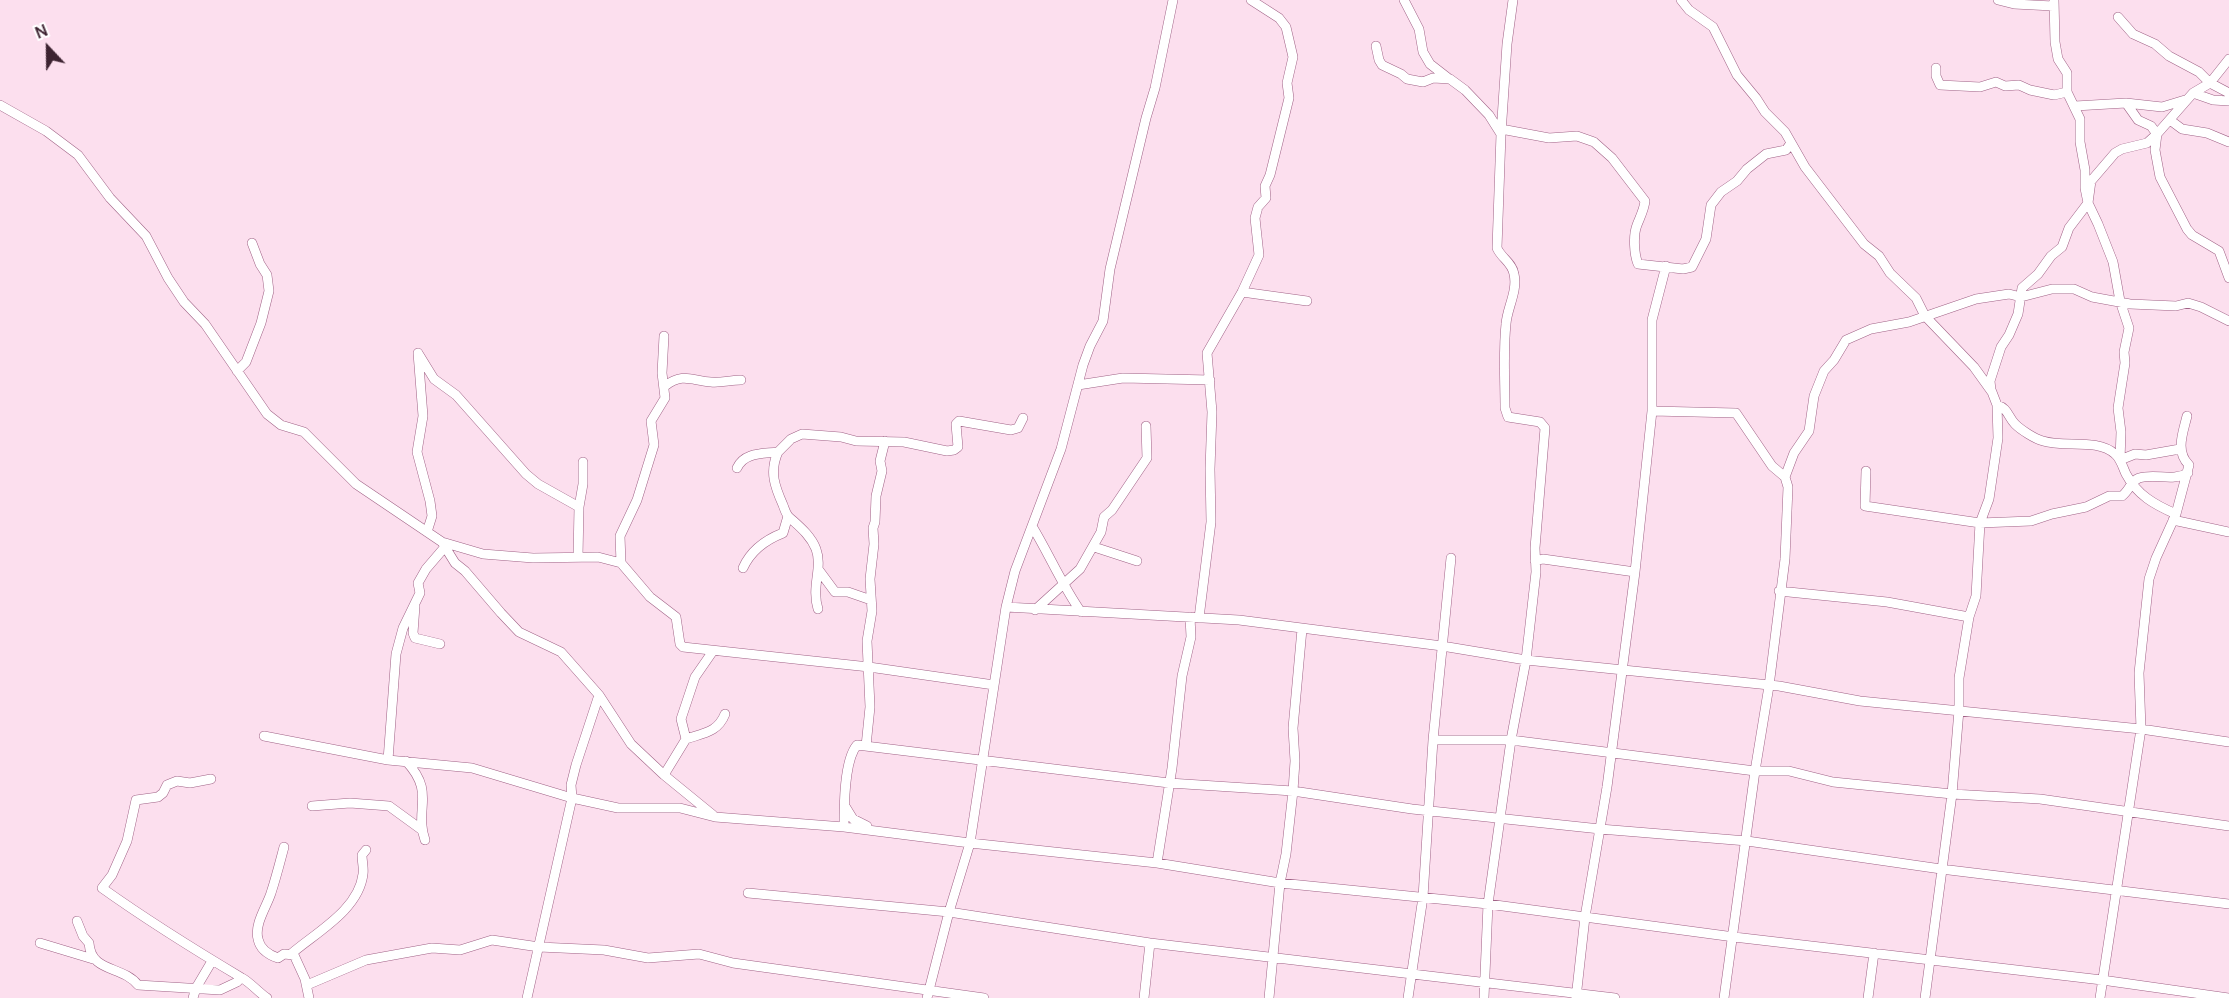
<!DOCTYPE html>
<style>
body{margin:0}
#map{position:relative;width:2229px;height:998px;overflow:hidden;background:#fcdfee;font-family:Manrope,sans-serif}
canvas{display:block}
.north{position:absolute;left:18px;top:18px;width:60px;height:60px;-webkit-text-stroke:4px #fff;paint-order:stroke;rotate:338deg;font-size:16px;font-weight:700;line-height:24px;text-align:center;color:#3d2331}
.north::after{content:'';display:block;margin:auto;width:21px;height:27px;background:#3d2331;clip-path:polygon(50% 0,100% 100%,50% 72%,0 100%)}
</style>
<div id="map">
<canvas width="2229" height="998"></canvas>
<div class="north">N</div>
</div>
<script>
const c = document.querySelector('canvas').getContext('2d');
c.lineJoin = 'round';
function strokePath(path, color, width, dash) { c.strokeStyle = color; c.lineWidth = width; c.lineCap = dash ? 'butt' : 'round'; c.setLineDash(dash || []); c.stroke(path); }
const minor = new Path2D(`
 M 1404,0 L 1419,29 L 1423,52 L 1430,64 L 1448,78
 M 1681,0 L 1689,10 L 1713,27 L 1737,75 L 1756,98 L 1765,112 L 1785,132 L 1805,167 L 1864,244 L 1879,256 L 1890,273 L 1916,298 L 1925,316 L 1974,367 L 1992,392 L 1997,405 L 1998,438 L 1989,499 L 1980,523 L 1976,596 L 1969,617 L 1959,678 L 1959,710 L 1952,794 L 1925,998
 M 1998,0 L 2014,4 L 2053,6
 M 2054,0 L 2055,42 L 2058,59 L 2067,73 L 2067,92 L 2080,119 L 2080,142 L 2085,170 L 2085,188 L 2088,203 L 2098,224 L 2113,262 L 2120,301 L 2129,328 L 2124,352 L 2125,363 L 2118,408 L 2121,432 L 2120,460
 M 2118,17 L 2133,34 L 2155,44 L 2169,56 L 2199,72 L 2210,83 L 2229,93
 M 1376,46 L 1379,60 L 1382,65 L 1401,74 L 1407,79 L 1423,82 L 1433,78 L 1450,79 L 1465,90 L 1489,115 L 1501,134 L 1497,248 C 1501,258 1512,262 1514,274 C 1518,291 1507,308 1506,324 C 1503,352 1505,381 1505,408 L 1508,417 L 1540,422 L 1545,428 L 1535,548 L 1536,572 L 1526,660 L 1511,740 L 1488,904 L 1484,998
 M 1936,68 L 1936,76 L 1940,85 L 1980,87 L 1996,82 L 2005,86 L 2019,85 L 2030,90 L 2054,95 L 2067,92
 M 2193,93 L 2213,100 L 2229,101
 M 2126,103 L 2138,120 L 2151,126 L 2157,134 L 2155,150 L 2160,177 L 2187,229 L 2192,235 L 2219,251 L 2229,278
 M 0,105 L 46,131 L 78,155 L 110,198 L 146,236 L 168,278 L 184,302 L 205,324 L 267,414 L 281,425 L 304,432 L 356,484 L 442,542 L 483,554 L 533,558 L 598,557 L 621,563 L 650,597 L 676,617 L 680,644 L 683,647 L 869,667 L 994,685
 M 2075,106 L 2126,103 L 2162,107 L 2185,100
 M 2170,120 L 2182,129 L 2207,133 L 2229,142
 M 1501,129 L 1549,138 L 1577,136 L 1594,142 L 1612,158 L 1645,201 C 1644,210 1640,217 1637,225 C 1633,235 1634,254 1638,264 L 1683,269 L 1692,267 L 1706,239 L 1711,205 L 1721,192 L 1737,181 L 1747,169 L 1766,154 L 1786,150 L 1791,143
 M 1501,134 L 1507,44 L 1513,0
 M 1242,292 L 1307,301
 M 418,353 L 434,379 L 456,395 L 526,474 L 538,484 L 579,507 L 578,557
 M 418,353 L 423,416 L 417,452 L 430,501 L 432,516 L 427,532
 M 237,371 L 246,362 L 261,323 L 269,291 L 267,275 L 260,264 L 252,243
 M 1078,385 L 1123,378 L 1210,380
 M 665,386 C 683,372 692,381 711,382 C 721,383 731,380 741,380
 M 1991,390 L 1990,381 L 2001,347 L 2009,335 L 2018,314 L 2022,288 L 2038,274 L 2051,256 L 2062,247 L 2069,228 L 2088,203 L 2091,181 L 2115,153 L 2122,149 L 2147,143 L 2157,134 L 2193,93 L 2210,83 L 2229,59
 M 1997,405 C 2008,408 2008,417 2015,424 C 2021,430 2035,439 2043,441 C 2065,448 2097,438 2115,454 C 2121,459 2123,468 2126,474 C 2137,495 2155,505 2176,514
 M 778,452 L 791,439 L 802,434 L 841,437 L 856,441 L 904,442 L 947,451 L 954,450 L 958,447 L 956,424 L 959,421 L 1011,430 L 1018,428 L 1023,418
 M 2120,460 L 2135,454 L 2146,455 L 2180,449
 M 737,468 C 744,452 763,454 778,452 C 769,472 775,487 783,505 C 785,510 786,515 790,518 C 800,527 811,536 816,549 C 823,568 811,586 818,609
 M 1866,471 L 1865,506 L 1980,523 L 2031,521 L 2052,514 L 2086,507 L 2109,496 L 2122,496 C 2129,491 2131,481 2139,478 C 2156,473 2172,482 2188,473
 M 1785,477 L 1794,453 L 1809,431 L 1814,396 L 1824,371 L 1834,360 L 1846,340 L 1871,329 L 1909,322 L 1976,299 L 2009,294 L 2021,297 L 2052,289 L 2074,289 L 2092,297 L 2130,304 L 2176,306 L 2188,303 L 2201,307 L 2229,321
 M 579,507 L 583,484 L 583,462
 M 2173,520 L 2229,532
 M 1032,526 C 1049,554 1062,585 1081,612
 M 442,542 L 455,563 L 465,571 L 501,613 L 519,632 L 561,652 L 599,695 L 631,744 L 664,775 L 713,815
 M 1094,547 L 1137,561
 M 1535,561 L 1543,559 L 1635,572
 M 621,563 L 620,536 L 637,500 L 654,445 L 651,421 L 665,398 L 662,373 L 664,336
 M 743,568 C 751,550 765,540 783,533 L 788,516
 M 818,569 L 835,592 L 848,592 L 871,600
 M 1779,591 L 1887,602 L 1969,617
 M 415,606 L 413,633 L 415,638 L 440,644
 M 1006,607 L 1239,620 L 1442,646 L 1526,660 L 1779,686 L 1860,701 L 2141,729 L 2229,742
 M 1035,610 L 1080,569 L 1101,532 L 1104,517 L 1112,510 L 1147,458 L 1146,426
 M 1199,618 L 1211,522 L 1210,469 L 1212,412 L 1207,353 L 1242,292 L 1259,255 L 1255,218 L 1258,207 L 1266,198 L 1265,186 L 1270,175 L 1289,98 L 1287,83 L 1293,57 L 1286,27 L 1279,18 L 1251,0
 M 264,736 L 388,760 L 472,768 L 572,798 L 618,808 L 680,808 L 715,817 L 844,827 L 970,843 L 1157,863 L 1280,883 L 1488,904 L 1734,937 L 2102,980 L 2229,998
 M 686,739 C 704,733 718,732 725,714
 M 1433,740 L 1511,740 L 1755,771 L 1769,686 L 1785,559 L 1788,487 L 1785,477 L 1772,466 L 1736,413 L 1652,411
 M 866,746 L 870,707 L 867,641 L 872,611 L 870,579 L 874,544 L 873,528 L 875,522 L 876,496 L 882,471 L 880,461 L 885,441
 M 388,760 L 396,654 L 403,628 L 420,593 L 418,583 L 426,569 L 444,548
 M 406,761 C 436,793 414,808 425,840
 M 664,775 L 686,739 L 681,719 L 695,677 L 713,651
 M 211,779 L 190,783 L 177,781 L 167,785 L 163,793 L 158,797 L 136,800 L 127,841 L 112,875 L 102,888 C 147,920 195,950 242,978 C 251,983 258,992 267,998
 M 312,806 L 350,803 L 389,806 L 422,830
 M 845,806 L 853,819 L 867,826
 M 844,827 C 844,806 844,760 857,745 L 1169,783 L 1293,791 L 1412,809 L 1600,829 L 1747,841 L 1941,869 L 2229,904
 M 284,847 C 280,862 276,878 271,893 C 267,906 254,924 258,939 C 260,949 269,955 278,958 L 284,954 L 294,955 L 305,979 L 309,998
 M 1157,863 L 1172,768 L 1182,676 L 1191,637 L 1190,617
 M 748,893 L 949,912 L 1150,943 L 1615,998
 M 77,921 L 83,936 L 89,943 C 91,973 122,965 138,985 L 220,990 L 237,982 L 241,978
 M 40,943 L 93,959
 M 291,954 C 315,933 359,910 363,874 C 364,868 362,862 362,855 L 366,850
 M 307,985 L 366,960 L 432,948 L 460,950 L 492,940 L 539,947 L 604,950 L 648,958 L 699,954 L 733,963 L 984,998
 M 193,998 L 196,988 L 212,961
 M 527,998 L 572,798 L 571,785 L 576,765 L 599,695
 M 927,998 L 949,912 L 970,843 L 1006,607 L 1015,571 L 1061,449 L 1083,365 L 1090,346 L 1103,321 L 1110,269 L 1146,118 L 1155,88 L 1173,0
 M 1144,998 L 1150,943
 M 1269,998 L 1280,883 L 1286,854 L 1293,791 L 1295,761 L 1293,728 L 1302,629
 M 1408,998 L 1423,897 L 1433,740 L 1451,558
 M 1576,998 L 1585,917 L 1607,787 L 1635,572 L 1652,411 L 1652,320 L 1666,266
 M 1724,998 L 1755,771 L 1789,771 L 1833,782 L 1952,794 L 2040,799 L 2229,826
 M 1868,998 L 1874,953
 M 2100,998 L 2141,729 L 2139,673 L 2149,579 L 2156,558 L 2176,514 L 2189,465 C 2175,451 2183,433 2187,416`);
strokePath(minor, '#a06286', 10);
strokePath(minor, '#fff', 9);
</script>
